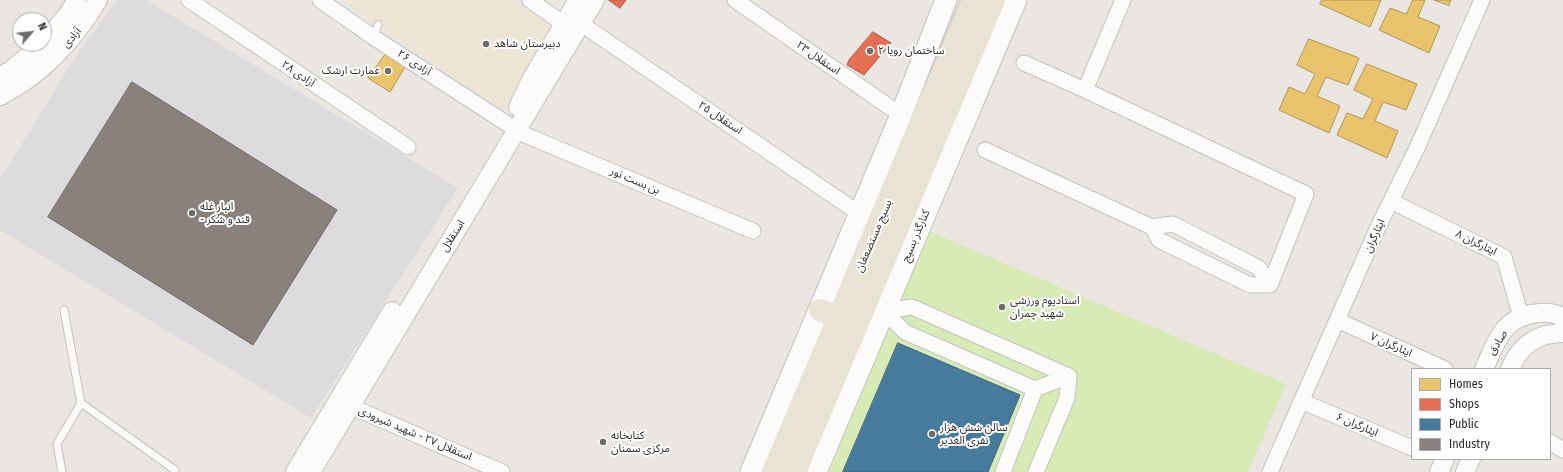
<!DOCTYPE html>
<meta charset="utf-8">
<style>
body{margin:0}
#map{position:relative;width:1563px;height:472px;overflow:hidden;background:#eae6e1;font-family:"Fira Sans Condensed",sans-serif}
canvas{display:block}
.legend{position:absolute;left:1411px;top:368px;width:140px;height:92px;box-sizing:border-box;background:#fff;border:1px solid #ababab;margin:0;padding:5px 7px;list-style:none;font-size:12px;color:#2c2c2c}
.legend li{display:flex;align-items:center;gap:8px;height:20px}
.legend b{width:20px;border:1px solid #ababab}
.north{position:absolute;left:12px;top:12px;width:40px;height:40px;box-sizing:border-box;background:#fff;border:1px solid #ababab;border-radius:50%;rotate:62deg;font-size:11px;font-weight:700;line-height:16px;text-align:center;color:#2c2c2c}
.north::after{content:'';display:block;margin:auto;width:14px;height:18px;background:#6e6d6b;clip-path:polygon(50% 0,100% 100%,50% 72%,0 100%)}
</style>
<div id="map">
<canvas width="1563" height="472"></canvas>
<ul class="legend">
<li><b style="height:11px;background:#e9c46a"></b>Homes</li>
<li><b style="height:11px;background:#e76f51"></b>Shops</li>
<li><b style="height:11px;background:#457b9d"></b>Public</li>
<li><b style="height:11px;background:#8a817c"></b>Industry</li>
</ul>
<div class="north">N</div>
</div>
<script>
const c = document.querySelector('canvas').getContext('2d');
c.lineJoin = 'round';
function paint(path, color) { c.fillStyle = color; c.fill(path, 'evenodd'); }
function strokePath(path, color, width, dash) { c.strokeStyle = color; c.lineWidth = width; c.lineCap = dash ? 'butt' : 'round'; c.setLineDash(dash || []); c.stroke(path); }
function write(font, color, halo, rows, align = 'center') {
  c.font = font + ' "Fira Sans Condensed","Noto Sans Arabic",sans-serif'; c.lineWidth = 4; c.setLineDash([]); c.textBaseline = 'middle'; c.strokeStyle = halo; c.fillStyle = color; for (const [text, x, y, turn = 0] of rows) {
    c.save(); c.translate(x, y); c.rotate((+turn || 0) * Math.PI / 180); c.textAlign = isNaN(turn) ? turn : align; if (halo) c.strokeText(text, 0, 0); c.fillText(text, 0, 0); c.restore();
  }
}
const industrial = new Path2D(`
 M 117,0 L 146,0 L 458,188 L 311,418 L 0,230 L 0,179 L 78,53 Z`);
const education = new Path2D(`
 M 342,0 L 514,0 L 548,23 L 548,31 L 505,106 L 498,107 Z`);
const pitch = new Path2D(`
 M 929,231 L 1286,384 L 1248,472 L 829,472 Z`);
const homes = new Path2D(`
 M 1322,0 L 1381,0 L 1370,27 L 1320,4 Z
 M 1413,0 L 1425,0 L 1418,17 L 1440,26 L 1429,53 L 1379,30 L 1390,8 L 1406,14 Z
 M 1434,0 L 1451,0 L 1449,5 Z
 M 1309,39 L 1359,58 L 1348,85 L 1326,77 L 1317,96 L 1340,106 L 1329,133 L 1279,110 L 1289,87 L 1305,94 L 1315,74 L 1297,65 Z
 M 388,51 L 407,64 L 390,92 L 368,78 Z
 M 1367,64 L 1417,84 L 1406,110 L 1383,102 L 1375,121 L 1398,131 L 1387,158 L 1337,135 L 1347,113 L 1363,119 L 1373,99 L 1354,90 Z`);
const shops = new Path2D(`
 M 609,0 L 626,0 L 620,8 Z
 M 873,32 L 891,43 L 864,75 L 847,65 L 849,60 Z`);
const public = new Path2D(`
 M 898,343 L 1020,395 L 988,472 L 843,472 Z`);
const industry = new Path2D(`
 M 132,82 L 337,210 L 253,345 L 48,217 Z`);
const service = new Path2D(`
 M 373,37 L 378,25
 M 64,310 L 81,403
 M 62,472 L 57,444 L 81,403 L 175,470`);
const minor = new Path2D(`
 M 189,0 L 408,147
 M 320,0 L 373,37 L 509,125
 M 530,0 L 564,24
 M 735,0 L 901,115
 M 580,23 L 860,214
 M 1024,63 L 1085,90 L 1306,194 L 1270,285
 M 1085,90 L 1123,0
 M 516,131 L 753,231
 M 985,150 L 1152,227 L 1173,224 L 1259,268 L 1270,285 L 1250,285 L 1159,240 L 1152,227
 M 1391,201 L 1504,257 L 1521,317
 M 884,311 L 912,307 L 1069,376 L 1067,398 L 1036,472
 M 884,311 L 905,332 L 1035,389 L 1003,472
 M 1337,320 L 1445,369
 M 1035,389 L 1069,376
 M 1301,401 L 1412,448
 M 350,406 L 502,472
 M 1550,442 L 1563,450
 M 1270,472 L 1379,225 L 1417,148 L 1482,0`);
const tertiary = new Path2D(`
 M 44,43 L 68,14 L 77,0
 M 0,76 L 10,71 L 43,44
 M 0,96 C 43,74 73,41 98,0
 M 518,107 L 532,78 L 578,0
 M 1484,369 C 1490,356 1495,341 1504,330 C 1516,314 1545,308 1563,317
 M 1510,369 C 1520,345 1537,333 1563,333
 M 295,472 L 392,311
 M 311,472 L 595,0
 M 1439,472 L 1445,459
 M 1465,472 L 1471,459`);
const secondary = new Path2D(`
 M 751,472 L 901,115 L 946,0
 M 816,472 L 1016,0`);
const primary = new Path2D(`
 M 820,310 L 839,318
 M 773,472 L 973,0
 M 795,472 L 994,0`);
const markers = [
 [486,44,4,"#6e6d6b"],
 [870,51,4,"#6e6d6b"],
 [388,71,4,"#6e6d6b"],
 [192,213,4,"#6e6d6b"],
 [1002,307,4,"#6e6d6b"],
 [932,434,4,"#6e6d6b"],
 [603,442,4,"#6e6d6b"]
];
const streetNames = [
 ["آزادی",72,38,-50],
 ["استقلال ۲۳",818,58,35],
 ["آزادی ۲۶",414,63,33],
 ["آزادی ۲۸",298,74,34],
 ["استقلال ۲۵",720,118,34],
 ["بن بست نور",635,181,23],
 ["استقلال",453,236,-58],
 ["بسیج مستضعفان",874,236,-67],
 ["کنارگذر بسیج",916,236,-67],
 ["ایثارگران",1375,236,-66],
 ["ایثارگران ۸",1476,243,26],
 ["صادق",1498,343,-59],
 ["ایثارگران ۷",1391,345,24],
 ["ایثارگران ۶",1357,425,23],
 ["استقلال ۲۷ - شهید شیرودی",415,434,23]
];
const poiNames = [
 ["دبیرستان شاهد",494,44],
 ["ساختمان رویا ۲",878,51],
 ["عمارت ارشک",380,71,"right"],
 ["انبار غله",200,207],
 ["- قند و شکر",200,220],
 ["استادیوم ورزشی",1010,301],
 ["شهید چمران",1010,314],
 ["سالن شش هزار",940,428],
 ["نفری الغدیر",940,441],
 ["کتابخانه",611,436],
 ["مرکزی سمنان",611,449]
];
paint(industrial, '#dddbdd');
paint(education, '#eee5d5');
paint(pitch, '#d7ecb4');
paint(homes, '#e9c46a');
strokePath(homes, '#b09657', 1);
paint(shops, '#e76f51');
strokePath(shops, '#af5b46', 1);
paint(public, '#457b9d');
strokePath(public, '#3e637b', 1);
paint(industry, '#8a817c');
strokePath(industry, '#6e6864', 1);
strokePath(service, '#c3c2c2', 9);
strokePath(minor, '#c3c2c2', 17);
strokePath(tertiary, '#c3c2c2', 20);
strokePath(secondary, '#c3c2c2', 23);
strokePath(primary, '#c6c4c2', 24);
strokePath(service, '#fcfbfa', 7);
strokePath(minor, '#fcfbfa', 15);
strokePath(tertiary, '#fcfbfa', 18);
strokePath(secondary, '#fcfbfa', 21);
strokePath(primary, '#e8e3d3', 22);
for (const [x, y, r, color] of markers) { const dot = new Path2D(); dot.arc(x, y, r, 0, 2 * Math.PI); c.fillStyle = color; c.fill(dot); strokePath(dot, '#fff', 1.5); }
write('11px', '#2c2c2c', '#fff', streetNames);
write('11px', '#2c2c2c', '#fff', poiNames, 'left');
</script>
